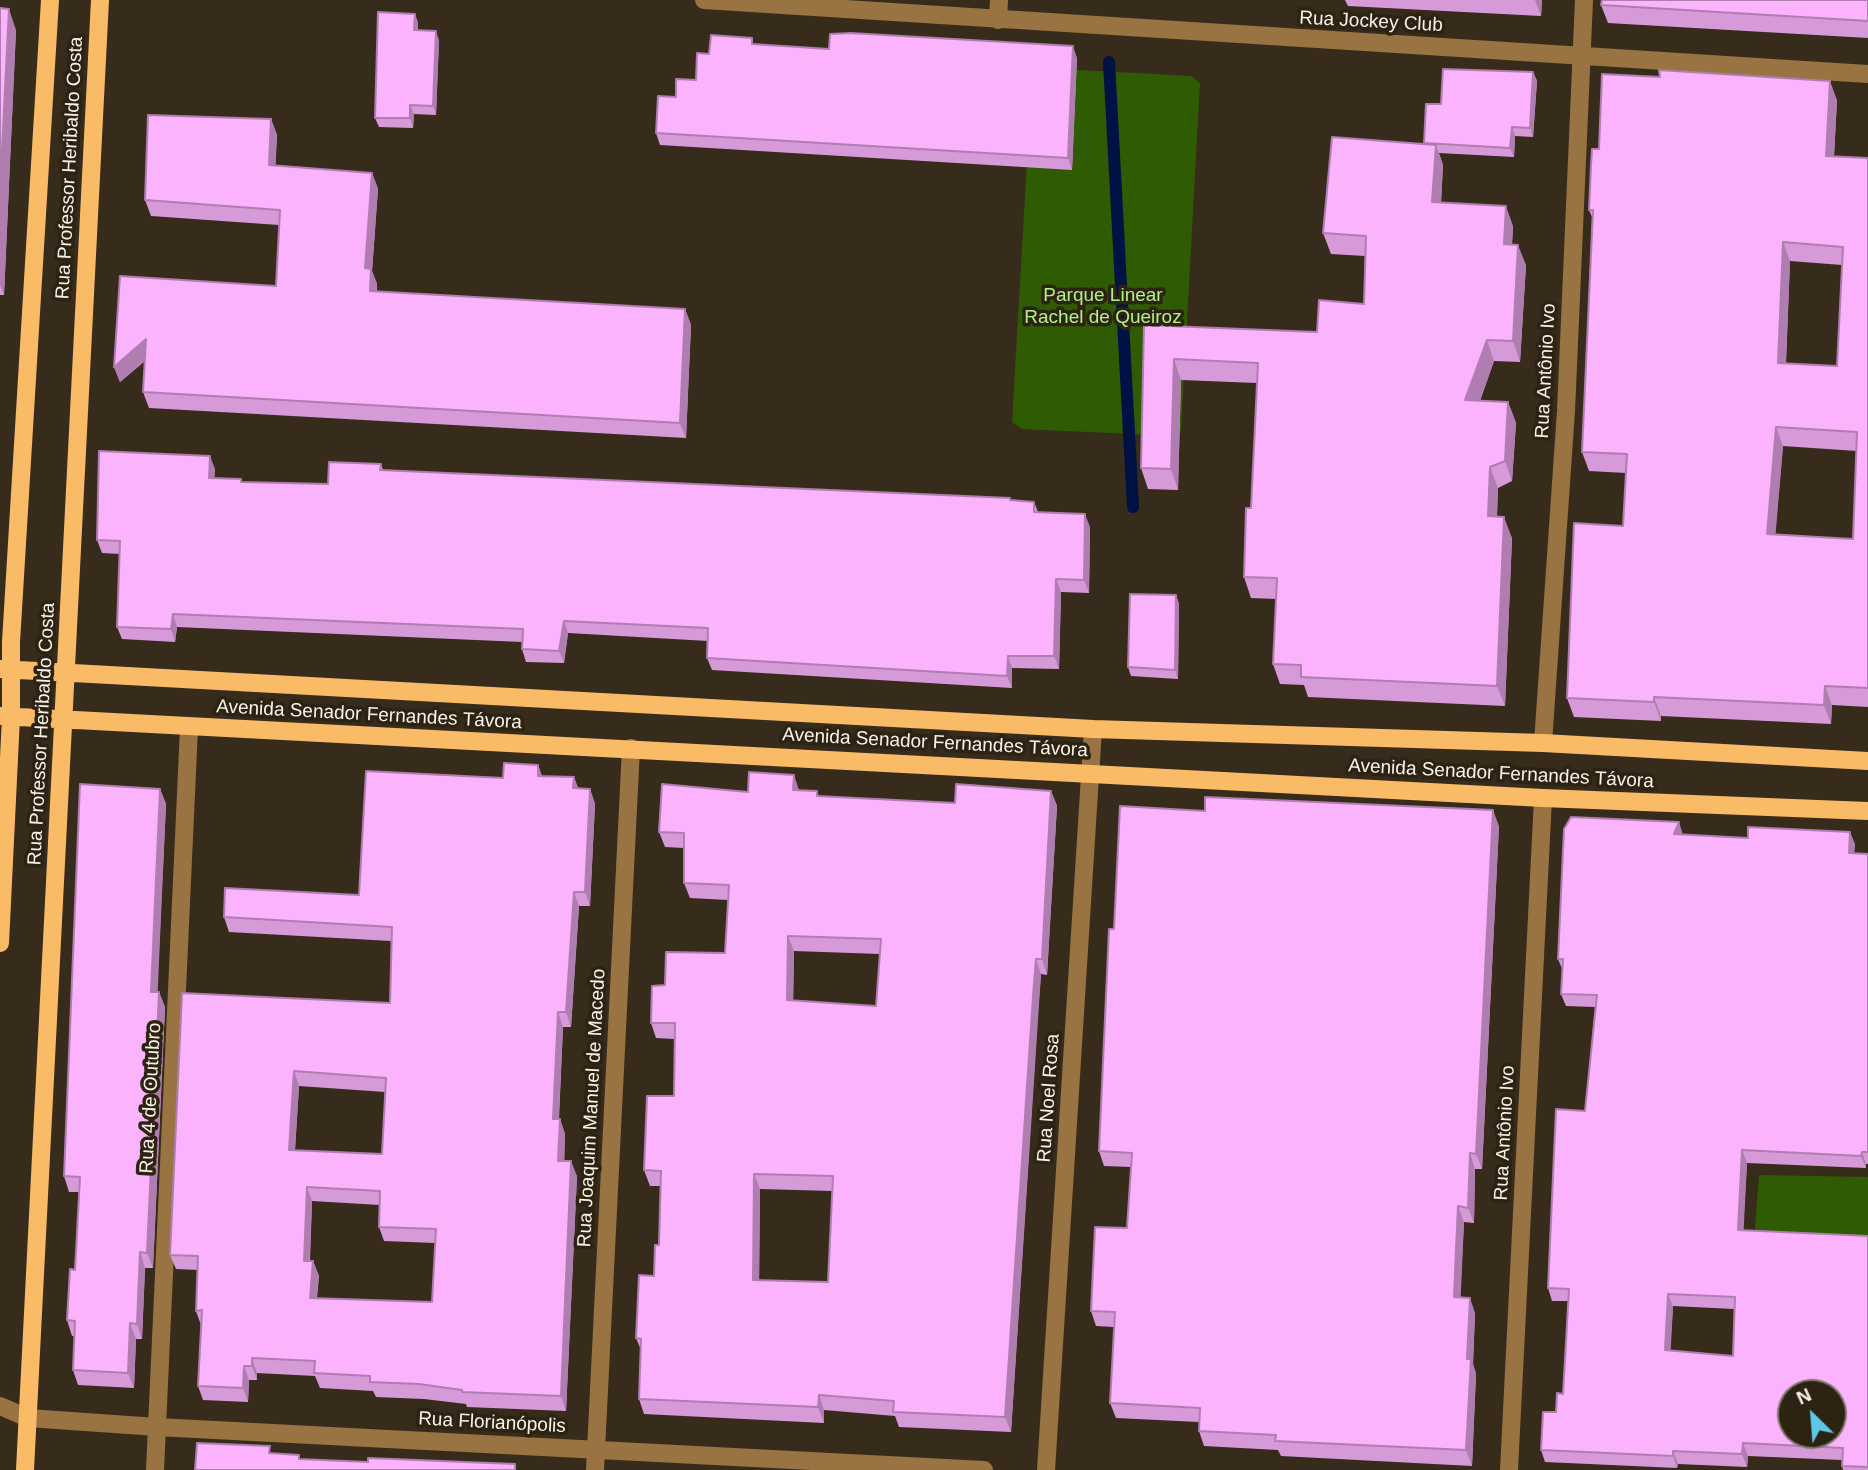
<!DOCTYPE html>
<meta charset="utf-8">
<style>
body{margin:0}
#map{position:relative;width:1868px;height:1470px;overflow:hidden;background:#372c1c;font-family:Helvetica,sans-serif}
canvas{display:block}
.north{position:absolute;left:1777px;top:1379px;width:70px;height:70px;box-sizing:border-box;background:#2d2312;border:2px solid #7f7668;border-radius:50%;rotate:335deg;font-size:19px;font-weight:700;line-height:28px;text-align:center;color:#f9f2e8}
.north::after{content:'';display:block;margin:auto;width:24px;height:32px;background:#5cc7e7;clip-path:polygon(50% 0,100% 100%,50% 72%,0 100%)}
</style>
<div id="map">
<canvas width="1868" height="1470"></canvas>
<div class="north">N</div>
</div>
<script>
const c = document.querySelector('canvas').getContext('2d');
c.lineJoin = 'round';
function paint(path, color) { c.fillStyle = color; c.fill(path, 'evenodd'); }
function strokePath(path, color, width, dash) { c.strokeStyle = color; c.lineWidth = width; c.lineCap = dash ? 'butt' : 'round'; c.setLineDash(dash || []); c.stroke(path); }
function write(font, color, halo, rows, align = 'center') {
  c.font = font + ' Helvetica,sans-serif'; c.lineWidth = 7; c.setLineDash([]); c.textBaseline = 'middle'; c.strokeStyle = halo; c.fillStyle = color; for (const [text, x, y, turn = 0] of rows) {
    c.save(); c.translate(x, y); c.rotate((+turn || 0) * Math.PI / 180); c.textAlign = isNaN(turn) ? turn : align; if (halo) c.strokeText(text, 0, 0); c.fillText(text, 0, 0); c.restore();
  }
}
const green = new Path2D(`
 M 1042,68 L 1191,76 L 1200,83 L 1181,431 L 1176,436 L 1022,429 L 1012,422 L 1032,74 Z
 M 1759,1175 L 1868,1177 L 1868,1245 L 1754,1240 Z`);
const stream = new Path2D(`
 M 1109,62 L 1133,507`);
const minor = new Path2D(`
 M 704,0 L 1868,74
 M 998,20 L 999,0
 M 1543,743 L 1566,411 L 1584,0
 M 0,1406 L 28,1418 L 157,1427 L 984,1470
 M 155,1470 L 189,728
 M 595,1470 L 631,748
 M 1046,1470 L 1093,729
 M 1509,1470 L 1543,798`);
const major = new Path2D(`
 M 0,669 L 1093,729 L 1543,743 L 1868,761
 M 0,716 L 1543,798 L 1868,811
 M 0,943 L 11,717 L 11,642 L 50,0
 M 25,1470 L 100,0`);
const wall = new Path2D(`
 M 1345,0 L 1542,0 L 1541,16 L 1348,6 Z
 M 1868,0 L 1868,38 L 1608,23 L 1601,5 Z
 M 0,8 L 16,30 L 4,295 L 0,295 Z
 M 415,14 L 418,23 L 418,30 L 439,40 L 436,115 L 414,114 L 413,128 L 379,127 L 375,118 Z
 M 754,44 L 829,49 L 1077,58 L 1072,170 L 660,145 L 656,133 L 676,97 L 696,80 L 709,54 Z
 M 1533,72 L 1537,81 L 1533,137 L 1515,136 L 1514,157 L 1439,153 L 1443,165 L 1441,202 L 1513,226 L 1512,244 L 1526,265 L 1520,362 L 1494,361 L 1480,401 L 1508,402 L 1516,423 L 1512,481 L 1498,488 L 1497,517 L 1512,538 L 1505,706 L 1308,697 L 1304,685 L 1280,684 L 1273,664 L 1276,599 L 1251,598 L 1244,577 L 1251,508 L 1257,383 L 1181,380 L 1178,490 L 1148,489 L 1141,468 L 1144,325 L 1317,332 L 1364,304 L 1365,256 L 1331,254 L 1323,233 L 1424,144 L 1441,104 Z
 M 1837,100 L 1834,156 L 1868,158 L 1868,707 L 1832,705 L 1831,724 L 1661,716 L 1661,721 L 1574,717 L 1567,698 L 1623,526 L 1626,473 L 1589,471 L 1582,452 L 1592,217 L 1589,210 L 1599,149 ZM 1790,261 L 1842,265 L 1837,366 L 1786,364 ZM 1783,446 L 1857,451 L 1853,539 L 1775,534 Z
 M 271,119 L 277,135 L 275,166 L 372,173 L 378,189 L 372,271 L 377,284 L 377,291 L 685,309 L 691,325 L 686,438 L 149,408 L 143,392 L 145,361 L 120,382 L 114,367 L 276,286 L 279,225 L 151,216 L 145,200 Z
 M 381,464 L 383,470 L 1010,498 L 1011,500 L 1034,502 L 1038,512 L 1090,527 L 1089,593 L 1061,592 L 1059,669 L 1012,668 L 1012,688 L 712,670 L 707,658 L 708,641 L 568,633 L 564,663 L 526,662 L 522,649 L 522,642 L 177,627 L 175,642 L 122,639 L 117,627 L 120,554 L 102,553 L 97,540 L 215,469 L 214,478 L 241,479 L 242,482 L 328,484 Z
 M 1176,595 L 1179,604 L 1178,679 L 1131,676 L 1128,667 Z
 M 538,765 L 542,776 L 574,777 L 578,788 L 590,789 L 595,804 L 590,906 L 579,906 L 571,1027 L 563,1027 L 559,1119 L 560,1119 L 565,1134 L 564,1161 L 577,1176 L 566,1411 L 467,1407 L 466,1404 L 424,1399 L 376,1397 L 373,1391 L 320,1388 L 315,1376 L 257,1373 L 257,1380 L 249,1380 L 248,1402 L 203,1400 L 198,1386 L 201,1325 L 196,1311 L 198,1270 L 176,1269 L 170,1255 L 182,993 L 390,1003 L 391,941 L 229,932 L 224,917 L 359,895 L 503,778 ZM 299,1086 L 385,1092 L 382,1154 L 295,1150 ZM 312,1201 L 380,1205 L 379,1227 L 384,1241 L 435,1243 L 432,1302 L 317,1298 L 319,1276 L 313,1261 L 310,1261 Z
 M 160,789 L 166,804 L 157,992 L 159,992 L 165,1007 L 153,1268 L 145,1268 L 142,1339 L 136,1339 L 134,1388 L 78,1385 L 73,1370 L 74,1336 L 72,1336 L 67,1320 L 75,1270 L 79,1192 L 69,1192 L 64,1176 Z
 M 799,790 L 817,791 L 819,796 L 955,803 L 1051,791 L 1057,806 L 1047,975 L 1041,974 L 1038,1011 L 1011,1432 L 899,1427 L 895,1416 L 824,1410 L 824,1423 L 644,1414 L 639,1399 L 641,1350 L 636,1338 L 654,1276 L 659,1245 L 661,1186 L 650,1186 L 644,1170 L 674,1096 L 675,1039 L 656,1038 L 651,1023 L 665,985 L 725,953 L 728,900 L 690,898 L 684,883 L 684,848 L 665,847 L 659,832 ZM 794,951 L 880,954 L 876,1006 L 793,1000 ZM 760,1189 L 832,1191 L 828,1282 L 759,1280 Z
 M 1499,826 L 1482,1169 L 1475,1169 L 1474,1223 L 1464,1222 L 1460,1297 L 1475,1313 L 1473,1364 L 1476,1374 L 1472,1466 L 1281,1456 L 1278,1450 L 1204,1446 L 1199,1431 L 1199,1422 L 1116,1418 L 1110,1403 L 1114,1327 L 1096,1326 L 1091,1311 L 1127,1228 L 1131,1167 L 1104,1166 L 1099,1151 L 1114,929 Z
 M 1683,834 L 1855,844 L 1854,853 L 1868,854 L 1868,1164 L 1866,1164 L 1866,1168 L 1747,1163 L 1743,1230 L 1868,1236 L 1868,1470 L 1843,1470 L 1842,1466 L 1842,1460 L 1748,1456 L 1747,1467 L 1678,1464 L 1677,1468 L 1545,1462 L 1541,1450 L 1563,1394 L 1568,1301 L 1552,1301 L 1548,1288 L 1585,1111 L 1595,1007 L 1566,1006 L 1561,994 L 1563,971 L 1558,959 ZM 1673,1306 L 1734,1309 L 1733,1356 L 1670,1351 Z`);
const shadedWall = new Path2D(`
 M 1535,0 L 1542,0 L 1541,16 Z
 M 9,9 L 16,30 L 4,295 L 0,285 L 0,191 Z
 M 415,14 L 418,23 L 417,39 L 414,30 Z
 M 436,31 L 439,40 L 436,115 L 433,106 Z
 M 1073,46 L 1077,58 L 1072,170 L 1068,158 Z
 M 1533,72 L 1537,81 L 1533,137 L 1530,128 Z
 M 1830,81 L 1837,100 L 1833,175 L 1826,156 Z
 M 410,105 L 414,114 L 413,128 L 410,118 Z
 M 271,119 L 277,135 L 275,181 L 269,165 Z
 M 1512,127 L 1515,136 L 1514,157 L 1510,148 Z
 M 1436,145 L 1443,165 L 1440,223 L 1432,202 Z
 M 372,173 L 378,189 L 372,271 L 377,284 L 376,307 L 370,291 L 365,268 Z
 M 1506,206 L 1513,226 L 1511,264 L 1504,244 Z
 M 1783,242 L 1790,261 L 1785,382 L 1778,363 Z
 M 1518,245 L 1526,265 L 1520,362 L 1513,341 Z
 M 685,309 L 691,325 L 686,438 L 680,423 Z
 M 146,339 L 152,355 L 120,382 L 114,367 Z
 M 1487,340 L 1494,361 L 1473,420 L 1465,400 Z
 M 1174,359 L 1181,380 L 1178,490 L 1171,469 Z
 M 1508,402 L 1516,423 L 1512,481 L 1505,461 Z
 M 1776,427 L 1783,446 L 1774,553 L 1767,534 Z
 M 210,456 L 215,469 L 214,491 L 209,478 Z
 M 1490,467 L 1498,488 L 1496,537 L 1488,516 Z
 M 1085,514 L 1090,527 L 1089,593 L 1084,580 Z
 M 1504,517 L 1512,538 L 1505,706 L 1497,686 Z
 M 1056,579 L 1061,592 L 1059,669 L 1054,656 Z
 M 1176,595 L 1179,604 L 1178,679 L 1175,670 Z
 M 173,614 L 177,627 L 175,642 L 171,629 Z
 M 564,621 L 568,633 L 564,663 L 559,651 Z
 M 1008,656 L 1012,668 L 1012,688 L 1007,676 Z
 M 1825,686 L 1832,705 L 1831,724 L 1824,705 Z
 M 1654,697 L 1661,716 L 1661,721 L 1654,702 Z
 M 538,765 L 543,779 L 538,776 Z
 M 794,775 L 799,790 L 793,790 Z
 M 574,777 L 579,792 L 573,788 Z
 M 160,789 L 166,804 L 157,1007 L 151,992 Z
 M 590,789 L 595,804 L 590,906 L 585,892 Z
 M 1051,791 L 1057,806 L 1047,975 L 1042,959 Z
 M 1493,810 L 1499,826 L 1482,1169 L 1476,1154 Z
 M 1679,822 L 1683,835 L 1674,834 Z
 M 1850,832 L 1855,844 L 1853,865 L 1849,853 Z
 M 574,892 L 579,906 L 571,1027 L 566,1012 Z
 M 788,936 L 794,951 L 793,1015 L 787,1000 Z
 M 1036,959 L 1041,974 L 1011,1432 L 1005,1417 Z
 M 159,992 L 165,1007 L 153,1268 L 147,1253 Z
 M 558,1012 L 563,1027 L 558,1133 L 553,1119 Z
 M 294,1071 L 299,1086 L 294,1165 L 289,1150 Z
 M 560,1119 L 565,1134 L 564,1176 L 558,1161 Z
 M 1742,1150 L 1747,1163 L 1743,1242 L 1738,1230 Z
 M 1862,1152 L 1866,1164 L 1866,1168 L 1861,1156 Z
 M 1470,1153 L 1475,1169 L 1474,1223 L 1468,1208 Z
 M 571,1161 L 577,1176 L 566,1411 L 561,1396 Z
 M 754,1174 L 760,1189 L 759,1295 L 753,1280 Z
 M 307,1187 L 312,1201 L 309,1275 L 304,1261 Z
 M 1458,1206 L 1464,1222 L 1460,1312 L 1454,1297 Z
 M 140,1252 L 145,1268 L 142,1339 L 137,1324 Z
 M 313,1261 L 319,1276 L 315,1312 L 310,1298 Z
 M 1668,1294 L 1673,1306 L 1670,1363 L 1665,1350 Z
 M 1470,1298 L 1475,1313 L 1473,1364 L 1476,1374 L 1472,1466 L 1466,1450 L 1467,1359 Z
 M 130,1323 L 136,1339 L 134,1388 L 128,1373 Z
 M 252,1358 L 257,1373 L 257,1380 L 252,1366 Z
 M 244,1366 L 249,1380 L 248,1402 L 243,1388 Z
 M 819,1395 L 824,1410 L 824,1423 L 818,1407 Z
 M 1743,1443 L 1748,1456 L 1747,1467 L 1742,1454 Z
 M 1673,1451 L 1678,1464 L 1677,1468 L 1673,1456 Z`);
const building = new Path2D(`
 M 1602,0 L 1868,0 L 1868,21 L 1601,5 Z
 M 0,8 L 9,9 L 0,191 Z
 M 378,12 L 415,14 L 414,30 L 436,31 L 433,106 L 410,105 L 410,118 L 375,118 Z
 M 851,33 L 1073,46 L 1068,158 L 656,133 L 658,96 L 676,97 L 676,79 L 696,80 L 697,53 L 709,54 L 711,35 L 752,38 L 752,44 L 829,49 L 830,34 Z
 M 1443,69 L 1533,72 L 1530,128 L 1512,127 L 1510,148 L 1424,143 L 1426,104 L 1441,104 Z
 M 1659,70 L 1830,81 L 1826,156 L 1868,158 L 1868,688 L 1825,686 L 1824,705 L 1654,697 L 1654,702 L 1567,698 L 1574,523 L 1623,526 L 1627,454 L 1582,452 L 1593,210 L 1589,210 L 1591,165 L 1592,149 L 1599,149 L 1602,74 L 1660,77 ZM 1783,242 L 1843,247 L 1837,366 L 1778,363 ZM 1776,427 L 1857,432 L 1853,539 L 1767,534 Z
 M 148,115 L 271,119 L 269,165 L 372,173 L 365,268 L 371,269 L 370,291 L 685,309 L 680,423 L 143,392 L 146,339 L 114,367 L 120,276 L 276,286 L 280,210 L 145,200 Z
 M 1332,137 L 1436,145 L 1432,202 L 1506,206 L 1504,244 L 1518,245 L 1513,341 L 1487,340 L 1465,400 L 1508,402 L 1505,461 L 1490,467 L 1488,516 L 1504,517 L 1497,686 L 1301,677 L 1301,665 L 1273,664 L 1277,578 L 1244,577 L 1246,508 L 1251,508 L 1258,363 L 1174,359 L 1171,469 L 1141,468 L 1144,325 L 1317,332 L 1319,300 L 1364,304 L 1366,236 L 1323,233 Z
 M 99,451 L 210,456 L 209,478 L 241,479 L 241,482 L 328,484 L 329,462 L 381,464 L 380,470 L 1010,498 L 1010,500 L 1034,502 L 1034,512 L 1085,514 L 1084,580 L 1056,579 L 1054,656 L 1008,656 L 1007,676 L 707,658 L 708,628 L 564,621 L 559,651 L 522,649 L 523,629 L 173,614 L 171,629 L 117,627 L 120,541 L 97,540 Z
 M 1130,594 L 1176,595 L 1175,670 L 1128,667 Z
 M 504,763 L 538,765 L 538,776 L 574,777 L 573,788 L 590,789 L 585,892 L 574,892 L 566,1012 L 558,1012 L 553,1119 L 560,1119 L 558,1161 L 571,1161 L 561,1396 L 462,1392 L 462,1390 L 419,1384 L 370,1382 L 370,1376 L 314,1373 L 315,1361 L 252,1358 L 252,1366 L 244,1366 L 243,1388 L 198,1386 L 202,1310 L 196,1311 L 198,1256 L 170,1255 L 182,993 L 390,1003 L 392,927 L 224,917 L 225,888 L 359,895 L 366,771 L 503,778 ZM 294,1071 L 386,1078 L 382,1154 L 289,1150 ZM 307,1187 L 380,1191 L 379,1227 L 436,1229 L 432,1302 L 310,1298 L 313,1261 L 304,1261 Z
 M 749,772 L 794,775 L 793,790 L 817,791 L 817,796 L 955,803 L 956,784 L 1051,791 L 1042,959 L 1036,959 L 1033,996 L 1005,1417 L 893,1412 L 894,1401 L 819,1395 L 818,1407 L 639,1399 L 641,1339 L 636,1338 L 639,1275 L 654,1276 L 655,1245 L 659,1245 L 661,1171 L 644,1170 L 647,1096 L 674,1096 L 675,1023 L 651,1023 L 652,986 L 665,985 L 666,952 L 725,953 L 729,885 L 684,883 L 684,833 L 659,832 L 662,784 L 748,792 ZM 788,936 L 881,939 L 876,1006 L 787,1000 ZM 754,1174 L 833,1176 L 828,1282 L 753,1280 Z
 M 80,784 L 160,789 L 151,992 L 159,992 L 147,1253 L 140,1252 L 137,1324 L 130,1323 L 128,1373 L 73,1370 L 75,1321 L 67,1320 L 70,1269 L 75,1270 L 80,1177 L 64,1176 Z
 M 1205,797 L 1493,810 L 1476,1154 L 1470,1153 L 1468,1208 L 1458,1206 L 1456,1249 L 1454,1297 L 1470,1298 L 1467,1359 L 1471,1359 L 1466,1450 L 1275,1441 L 1276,1435 L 1199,1431 L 1200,1408 L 1110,1403 L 1115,1312 L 1091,1311 L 1095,1227 L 1127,1228 L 1132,1153 L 1099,1151 L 1109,929 L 1114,929 L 1120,806 L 1205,811 Z
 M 1571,817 L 1679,822 L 1674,834 L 1748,838 L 1748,827 L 1850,832 L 1849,853 L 1868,854 L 1868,1152 L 1862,1152 L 1861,1156 L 1742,1150 L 1738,1230 L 1868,1236 L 1868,1467 L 1842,1466 L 1843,1448 L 1743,1443 L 1742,1454 L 1673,1451 L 1673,1456 L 1541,1450 L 1543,1412 L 1556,1412 L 1557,1393 L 1563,1394 L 1569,1289 L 1548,1288 L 1556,1109 L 1585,1111 L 1597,995 L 1561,994 L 1563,959 L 1558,959 L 1564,829 ZM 1668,1294 L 1735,1297 L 1733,1356 L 1665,1350 ZM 1791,1393 L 1833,1393 L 1833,1435 L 1791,1435 Z
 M 197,1443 L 270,1446 L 269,1453 L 299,1455 L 299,1459 L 368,1462 L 368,1458 L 515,1464 L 515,1470 L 195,1470 Z`);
const streetNames = [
 ["Rua Jockey Club",1371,22,3],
 ["Rua Professor Heribaldo Costa",70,168,-87],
 ["Rua Antônio Ivo",1546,371,-87],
 ["Avenida Senador Fernandes Távora",369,715,3],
 ["Rua Professor Heribaldo Costa",42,734,-87],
 ["Avenida Senador Fernandes Távora",935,743,3],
 ["Avenida Senador Fernandes Távora",1501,774,3],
 ["Rua 4 de Outubro",151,1098,-87],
 ["Rua Noel Rosa",1049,1098,-86],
 ["Rua Joaquim Manuel de Macedo",592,1108,-87],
 ["Rua Antônio Ivo",1505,1133,-87],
 ["Rua Florianópolis",492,1423,3]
];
const parkNames = [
 ["Parque Linear",1103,296],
 ["Rachel de Queiroz",1103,318]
];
paint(green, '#2f5b02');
strokePath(stream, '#001244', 12);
strokePath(minor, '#997341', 18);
strokePath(major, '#fabb66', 18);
paint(wall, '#d79ad9');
paint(shadedWall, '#af7db0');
paint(building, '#fab3fc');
strokePath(building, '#af7db0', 2);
write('19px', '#f9f2e8', '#2d2312', streetNames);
write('19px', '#b0f185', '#2d2312', parkNames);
</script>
